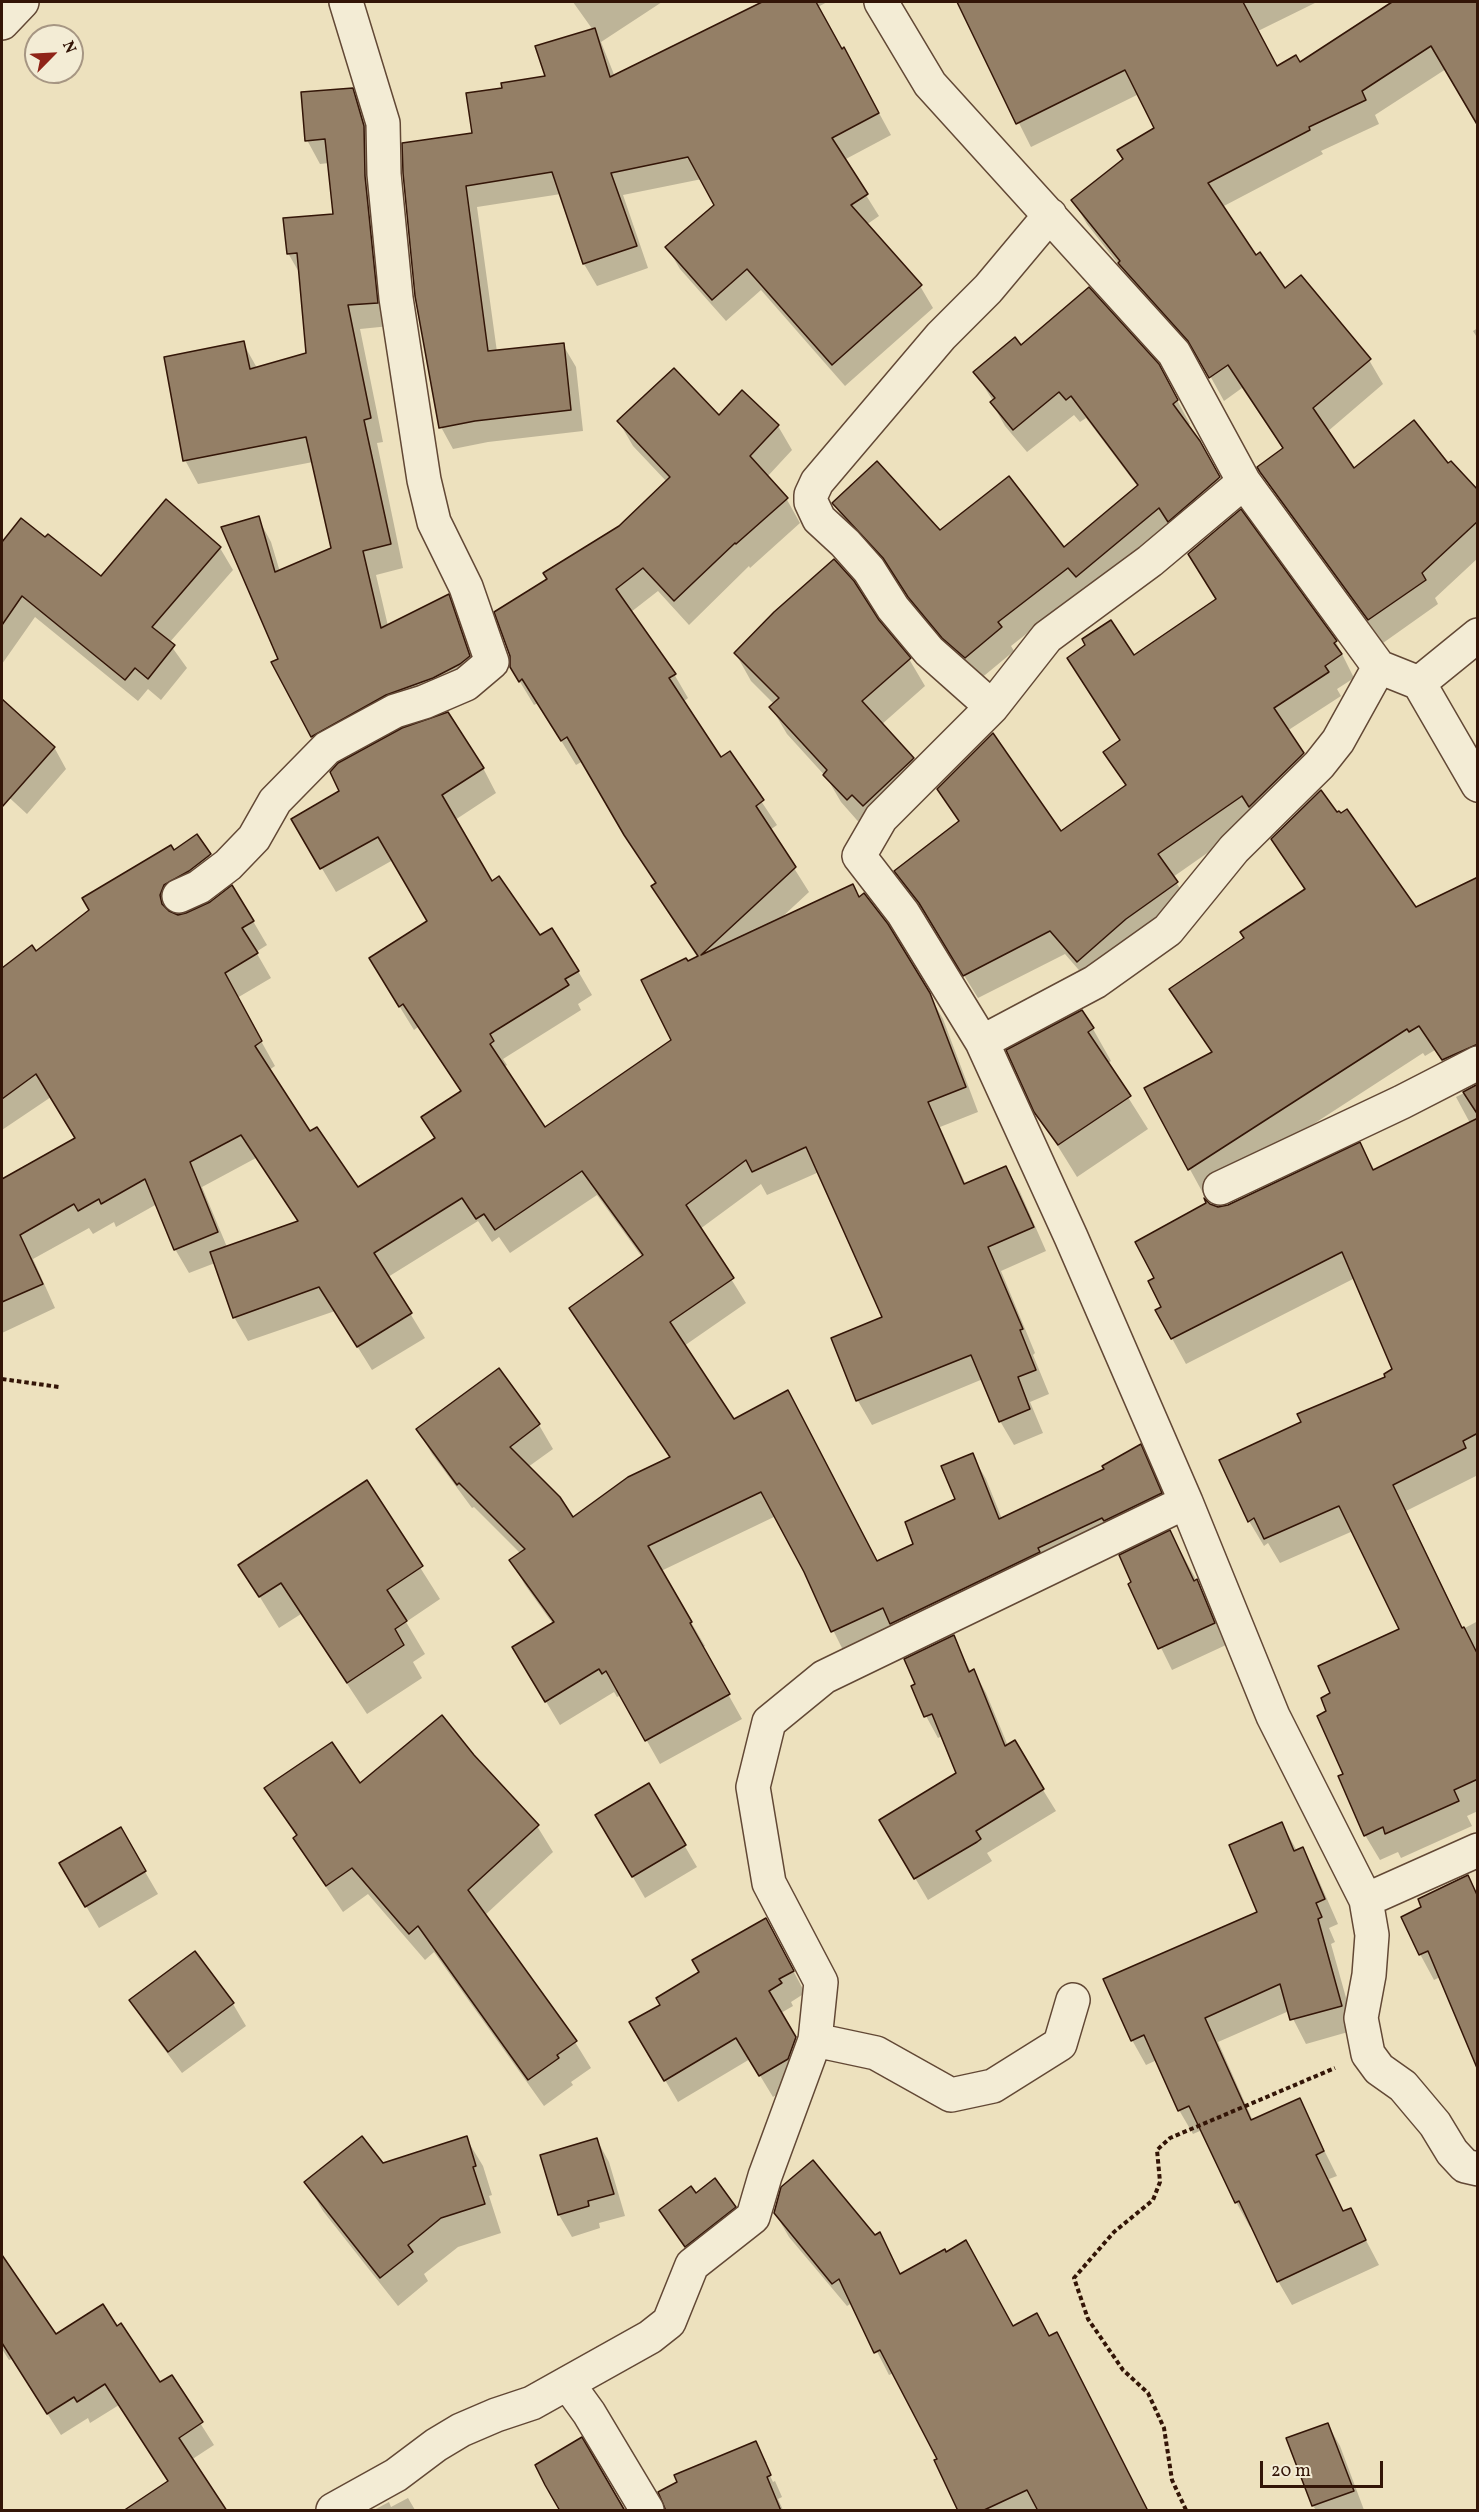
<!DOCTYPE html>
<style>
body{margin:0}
#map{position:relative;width:1479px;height:2512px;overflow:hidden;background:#ede1be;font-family:Vollkorn,serif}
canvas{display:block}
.frame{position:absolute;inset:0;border:3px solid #331507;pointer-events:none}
.north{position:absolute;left:24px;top:24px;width:60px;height:60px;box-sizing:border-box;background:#f3ecd5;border:2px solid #a69683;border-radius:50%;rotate:66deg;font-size:16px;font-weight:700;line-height:24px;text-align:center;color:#331507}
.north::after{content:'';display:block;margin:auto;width:21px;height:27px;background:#8f2418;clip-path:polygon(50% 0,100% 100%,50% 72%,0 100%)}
.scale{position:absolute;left:1260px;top:2461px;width:123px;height:27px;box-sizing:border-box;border:3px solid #331507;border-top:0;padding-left:8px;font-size:18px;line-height:21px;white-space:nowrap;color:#331507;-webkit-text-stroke:4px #f3ecd5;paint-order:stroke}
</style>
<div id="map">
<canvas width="1479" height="2512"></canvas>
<div class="frame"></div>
<div class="north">N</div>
<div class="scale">20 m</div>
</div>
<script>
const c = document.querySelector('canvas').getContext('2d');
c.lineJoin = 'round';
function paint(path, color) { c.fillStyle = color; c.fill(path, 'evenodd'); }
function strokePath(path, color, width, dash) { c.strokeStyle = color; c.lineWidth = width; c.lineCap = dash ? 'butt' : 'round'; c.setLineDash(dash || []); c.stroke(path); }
const shadow = new Path2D(`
 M 573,2 L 662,2 L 601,42 L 615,77 L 762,3 L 761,2 L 827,2 L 818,7 L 841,50 L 856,71 L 891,135 L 844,160 L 879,216 L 866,225 L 920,286 L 933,308 L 845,386 L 761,290 L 726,321 L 680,269 L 667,247 L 716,205 L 702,179 L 623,195 L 648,268 L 597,286 L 584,264 L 561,194 L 477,207 L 497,352 L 563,345 L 576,367 L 583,431 L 488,442 L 453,449 L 441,427 L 416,295 L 474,134 L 504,89 L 546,78 L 593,30 Z
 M 958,2 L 1103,2 L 1120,26 L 1150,9 L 1146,2 L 1317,2 L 1258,31 L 1277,67 L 1299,64 L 1395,2 L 1478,2 L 1478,123 L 1446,69 L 1375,115 L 1379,124 L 1321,151 L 1323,154 L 1222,207 L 1256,257 L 1285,290 L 1369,360 L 1383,384 L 1327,432 L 1354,470 L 1448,466 L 1478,493 L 1478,558 L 1435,598 L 1438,604 L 1383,643 L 1276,496 L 1261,471 L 1284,450 L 1242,388 L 1224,401 L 1203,363 L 1134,288 L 1123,270 L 1087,224 L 1073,200 L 1125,159 L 1156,128 L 1139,94 L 1031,147 Z
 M 352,89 L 365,113 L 390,326 L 360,329 L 383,442 L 377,443 L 403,568 L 376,575 L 388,626 L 448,596 L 462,620 L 483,680 L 326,760 L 273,663 L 280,659 L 258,518 L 271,542 L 280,572 L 333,549 L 313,462 L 198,484 L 185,460 L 243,343 L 257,368 L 308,354 L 300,274 L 288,253 L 334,215 L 329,163 L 320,164 L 307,140 Z
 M 1478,328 L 1478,339 L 1473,331 Z
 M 1021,347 L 1171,389 L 1190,424 L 1188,426 L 1232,501 L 1090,599 L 1082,590 L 1011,646 L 1014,651 L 979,680 L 958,661 L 923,620 L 898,581 L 848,527 L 834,504 L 940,532 L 1063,549 L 1138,487 L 1086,418 L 1080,422 L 1074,415 L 1027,452 L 1005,426 L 992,403 L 993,401 L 975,372 Z
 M 719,417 L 778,426 L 792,450 L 767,477 L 786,498 L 800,523 L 750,568 L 749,566 L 689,625 L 658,591 L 631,612 L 674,674 L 688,698 L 683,702 L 720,759 L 729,753 L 777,825 L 770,830 L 809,892 L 780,919 L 860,899 L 928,993 L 943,1019 L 978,1112 L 940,1127 L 966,1185 L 1006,1167 L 1020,1192 L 1046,1251 L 1001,1271 L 1035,1353 L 1033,1355 L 1049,1394 L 1030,1402 L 1043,1433 L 1014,1445 L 1000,1421 L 983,1379 L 872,1425 L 858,1401 L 833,1339 L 884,1318 L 819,1172 L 767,1195 L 761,1184 L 700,1229 L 746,1303 L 684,1346 L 734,1421 L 788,1392 L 878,1562 L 915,1545 L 957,1500 L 972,1455 L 986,1479 L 1002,1519 L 1106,1470 L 1140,1446 L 1154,1470 L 1174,1518 L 846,1656 L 776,1516 L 661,1571 L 705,1646 L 702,1648 L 742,1719 L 660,1764 L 621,1695 L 617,1697 L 614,1692 L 560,1725 L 514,1648 L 553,1624 L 525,1585 L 511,1561 L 521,1554 L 474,1507 L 472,1508 L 432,1454 L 418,1430 L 499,1370 L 539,1425 L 553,1449 L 528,1467 L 573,1519 L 671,1458 L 585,1332 L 571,1308 L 642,1257 L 597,1195 L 510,1253 L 499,1237 L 492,1242 L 478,1221 L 388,1277 L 425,1338 L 372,1370 L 335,1311 L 248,1341 L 234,1317 L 215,1263 L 189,1273 L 175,1249 L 157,1204 L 116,1227 L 114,1222 L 93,1234 L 89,1228 L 33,1259 L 55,1308 L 2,1333 L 2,1202 L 18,1194 L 76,1138 L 51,1097 L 2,1130 L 2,1054 L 5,1052 L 2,1048 L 2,966 L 4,969 L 36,953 L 197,836 L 224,879 L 178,909 L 175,915 L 253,921 L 267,945 L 256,952 L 271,978 L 237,998 L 275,1066 L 269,1070 L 310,1134 L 358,1189 L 435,1139 L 423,1117 L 461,1092 L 418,1027 L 414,1030 L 385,983 L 429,922 L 393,860 L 336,892 L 293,820 L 483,768 L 496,793 L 455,820 L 491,883 L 540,937 L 578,971 L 592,995 L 578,1004 L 581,1010 L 503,1059 L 507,1065 L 504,1067 L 544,1129 L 673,1040 L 688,963 L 698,958 L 667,911 L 653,886 L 657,884 L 583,761 L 576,765 L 538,703 L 534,705 L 511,667 L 549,580 L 620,527 L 667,482 L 633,446 L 619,422 ZM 256,1158 L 299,1223 L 227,1247 L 202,1187 Z
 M 166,501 L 220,548 L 233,570 L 169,643 L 187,668 L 161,700 L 148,689 L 138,701 L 35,617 L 2,664 L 2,545 L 21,520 L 101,578 Z
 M 1240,511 L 1336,642 L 1354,678 L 1337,689 L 1341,696 L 1287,731 L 1316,777 L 1173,877 L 1190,905 L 1091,984 L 1065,954 L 978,998 L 934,927 L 909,894 L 896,871 L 960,823 L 939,789 L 1061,834 L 1126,787 L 1105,752 L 1121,741 L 1133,657 L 1218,600 Z
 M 877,621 L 909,659 L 925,686 L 881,725 L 913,759 L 928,786 L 863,827 L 841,802 L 827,778 L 787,734 L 771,707 L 774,704 L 751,681 L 736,654 Z
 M 12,710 L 54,747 L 66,769 L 27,814 L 2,791 L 2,722 Z
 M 1273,839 L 1478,994 L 1478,1075 L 1458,1085 L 1435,1050 L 1425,1056 L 1423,1053 L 1204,1195 L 1146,1089 L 1212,1053 L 1171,989 L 1246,938 L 1305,891 Z
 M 1093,1029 L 1111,1061 L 1107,1064 L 1148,1129 L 1077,1177 L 1036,1111 L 1008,1051 Z
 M 1478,1086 L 1478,1475 L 1406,1511 L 1463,1629 L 1478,1621 L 1478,1811 L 1467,1816 L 1472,1826 L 1401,1858 L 1398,1852 L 1380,1860 L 1365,1835 L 1345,1774 L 1328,1712 L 1332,1694 L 1401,1630 L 1353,1531 L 1280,1563 L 1268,1543 L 1264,1546 L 1249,1521 L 1303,1423 L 1387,1378 L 1394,1370 L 1355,1278 L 1186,1364 L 1157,1311 L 1163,1307 L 1156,1278 L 1218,1208 L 1228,1206 L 1360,1144 L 1375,1171 L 1470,1123 L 1456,1097 Z
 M 366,1482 L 440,1599 L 406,1622 L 425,1654 L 413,1662 L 422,1678 L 367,1714 L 301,1614 L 279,1628 L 240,1565 Z
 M 1170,1532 L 1209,1603 L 1226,1645 L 1172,1670 L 1130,1585 Z
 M 953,1637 L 971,1672 L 974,1671 L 986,1693 L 1008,1746 L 1043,1790 L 1056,1811 L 987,1853 L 992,1861 L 989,1863 L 928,1900 L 881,1820 L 958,1774 L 942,1736 L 938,1738 L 926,1716 Z
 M 473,1756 L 537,1826 L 553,1852 L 484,1916 L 575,2042 L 591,2068 L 571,2082 L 573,2085 L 544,2106 L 434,1952 L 425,1960 L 368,1894 L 343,1912 L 311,1865 L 295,1838 L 297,1837 L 266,1789 L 360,1785 Z
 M 649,1785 L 697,1867 L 645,1898 L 597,1815 Z
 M 1282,1824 L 1297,1851 L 1302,1849 L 1316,1874 L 1338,1924 L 1329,1928 L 1335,1942 L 1331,1944 L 1355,2030 L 1306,2044 L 1289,2011 L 1218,2042 L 1253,2121 L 1299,2100 L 1337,2176 L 1329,2179 L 1344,2212 L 1350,2210 L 1379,2265 L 1292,2305 L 1278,2281 L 1252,2226 L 1250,2227 L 1236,2202 L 1202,2130 L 1193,2134 L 1179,2110 L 1157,2060 L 1146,2065 L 1132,2040 L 1259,1913 Z
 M 120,1829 L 158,1894 L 99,1928 L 61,1864 Z
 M 1467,1877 L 1478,1895 L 1476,2053 L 1440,1977 L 1434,1980 L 1420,1954 L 1423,1908 Z
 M 778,1942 L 805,1993 L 791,2002 L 793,2006 L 781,2013 L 808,2060 L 800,2081 L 773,2097 L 750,2059 L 678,2102 L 631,2022 L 662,2005 L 701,1973 Z
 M 195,1953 L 233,2004 L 246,2026 L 182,2073 L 144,2022 L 131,2000 Z
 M 466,2138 L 483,2166 L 492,2195 L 489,2196 L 501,2233 L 458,2247 L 424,2274 L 428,2281 L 398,2306 L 323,2211 L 306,2182 L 382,2165 Z
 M 597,2140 L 609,2162 L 625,2216 L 599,2223 L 600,2228 L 572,2237 L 559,2215 L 542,2156 Z
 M 695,2195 L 734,2208 L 747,2229 L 699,2267 L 661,2210 Z
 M 775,2213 L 874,2236 L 879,2234 L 901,2275 L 1013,2327 L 1049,2338 L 1057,2334 L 1148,2510 L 960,2510 L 939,2460 L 894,2373 L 889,2375 L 852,2303 L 847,2306 L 789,2237 Z
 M 2,2257 L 56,2336 L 160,2384 L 171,2377 L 214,2445 L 191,2460 L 169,2482 L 119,2405 L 90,2423 L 88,2418 L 61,2435 L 12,2359 L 9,2360 L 2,2349 Z
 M 1328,2425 L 1340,2446 L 1364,2510 L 1316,2510 L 1313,2506 L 1288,2439 Z
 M 755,2442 L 767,2463 L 764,2463 L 773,2482 L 775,2481 L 782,2497 L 778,2499 L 783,2510 L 667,2510 Z
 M 408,2498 L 415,2510 L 374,2510 L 389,2502 L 391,2507 Z`);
const building = new Path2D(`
 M 762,2 L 816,2 L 842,49 L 844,47 L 879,113 L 832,138 L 868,194 L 851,205 L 922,285 L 832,365 L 747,269 L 712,300 L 665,247 L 714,205 L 688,157 L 611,173 L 637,246 L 583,264 L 552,172 L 466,186 L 488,351 L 564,343 L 571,410 L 475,421 L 439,428 L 415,296 L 403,173 L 402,143 L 472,133 L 466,93 L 502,88 L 501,83 L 545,76 L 535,46 L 595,28 L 610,77 Z
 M 957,2 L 1243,2 L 1277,66 L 1296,55 L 1300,62 L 1392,2 L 1478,2 L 1478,126 L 1431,46 L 1362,91 L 1366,100 L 1309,127 L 1310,130 L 1208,183 L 1256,255 L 1260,252 L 1285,288 L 1301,275 L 1371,359 L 1313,408 L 1354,468 L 1414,420 L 1448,463 L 1451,461 L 1478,490 L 1478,521 L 1422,573 L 1426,580 L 1368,620 L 1260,472 L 1257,467 L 1283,448 L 1228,365 L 1209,378 L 1188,341 L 1118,263 L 1120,261 L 1071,200 L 1123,159 L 1117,150 L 1154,128 L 1125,70 L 1016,124 Z
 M 353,88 L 364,126 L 365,176 L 378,303 L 348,305 L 371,418 L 364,420 L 391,544 L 363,551 L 381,628 L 449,594 L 470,656 L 460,664 L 433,678 L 386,695 L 311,737 L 271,662 L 278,659 L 221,527 L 259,516 L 275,572 L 331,548 L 306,437 L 183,461 L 164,357 L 244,341 L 250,369 L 306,353 L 297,253 L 287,254 L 283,218 L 333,214 L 325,139 L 305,141 L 301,92 Z
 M 1089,287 L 1159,364 L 1178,400 L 1173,404 L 1200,441 L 1220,477 L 1168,522 L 1159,508 L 1076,577 L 1068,568 L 998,622 L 1002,627 L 965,658 L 942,638 L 908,597 L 883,558 L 832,503 L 877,461 L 940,530 L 1009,476 L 1064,547 L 1138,485 L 1071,396 L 1066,400 L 1059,392 L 1013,430 L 990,402 L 995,398 L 973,372 L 1015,337 L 1021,345 Z
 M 674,368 L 719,415 L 742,390 L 779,425 L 750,456 L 788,498 L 736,544 L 735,543 L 674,601 L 643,568 L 616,589 L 676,674 L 669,678 L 721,757 L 730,751 L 764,800 L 756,806 L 796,867 L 701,955 L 853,884 L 859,897 L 864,893 L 888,924 L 930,993 L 966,1087 L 928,1102 L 964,1184 L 1006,1166 L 1034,1227 L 988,1247 L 1023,1329 L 1020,1330 L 1036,1370 L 1018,1377 L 1030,1409 L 999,1422 L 971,1355 L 856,1401 L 831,1338 L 882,1317 L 806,1147 L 752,1172 L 746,1160 L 686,1205 L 734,1278 L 670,1322 L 734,1419 L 788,1390 L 877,1561 L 913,1544 L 905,1522 L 955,1499 L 941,1466 L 973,1453 L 999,1519 L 1104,1469 L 1102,1466 L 1141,1444 L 1162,1493 L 1104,1521 L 1102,1518 L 1038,1548 L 1040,1552 L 890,1624 L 883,1608 L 831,1632 L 804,1572 L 761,1492 L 648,1546 L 692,1622 L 690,1623 L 730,1694 L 645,1741 L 606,1671 L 602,1674 L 599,1669 L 545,1702 L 512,1647 L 554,1622 L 509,1560 L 525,1549 L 459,1483 L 457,1485 L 416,1429 L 499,1368 L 540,1424 L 510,1447 L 560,1497 L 573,1517 L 628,1477 L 670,1457 L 569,1308 L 643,1255 L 582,1171 L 495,1230 L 484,1214 L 476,1219 L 462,1198 L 374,1253 L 412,1313 L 357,1347 L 319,1287 L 233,1318 L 210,1252 L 298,1221 L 241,1135 L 190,1162 L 218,1232 L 174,1250 L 145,1179 L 101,1204 L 99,1199 L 78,1211 L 74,1204 L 20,1235 L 43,1284 L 2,1302 L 2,1179 L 75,1138 L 36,1074 L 2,1099 L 2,968 L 32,945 L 36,951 L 89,910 L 82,898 L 171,845 L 174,850 L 197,834 L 211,854 L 189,871 L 164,885 L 160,895 L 162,904 L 169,911 L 178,915 L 186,913 L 210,902 L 232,885 L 254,921 L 242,928 L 258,953 L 225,973 L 262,1041 L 255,1046 L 310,1131 L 317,1127 L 358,1187 L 435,1138 L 421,1117 L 461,1091 L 403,1004 L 399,1007 L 369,958 L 427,921 L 378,837 L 320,869 L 291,819 L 339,791 L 330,772 L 338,763 L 402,728 L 448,712 L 484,768 L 442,795 L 492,881 L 499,876 L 540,935 L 552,928 L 579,971 L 565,979 L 569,985 L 490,1034 L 494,1041 L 490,1044 L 545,1127 L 671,1040 L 641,980 L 686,958 L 688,961 L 698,956 L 651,886 L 656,883 L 624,835 L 567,737 L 561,741 L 522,679 L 519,682 L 510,667 L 510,656 L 494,612 L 547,579 L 543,573 L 619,526 L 670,477 L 617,421 Z
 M 166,499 L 221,547 L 152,627 L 175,645 L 148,679 L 135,668 L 125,680 L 22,596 L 2,625 L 2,542 L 21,518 L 45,537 L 48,534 L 101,576 Z
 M 1241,509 L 1337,641 L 1334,643 L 1342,654 L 1325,666 L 1329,672 L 1274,708 L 1304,753 L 1249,807 L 1242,796 L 1158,854 L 1178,882 L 1126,919 L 1077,962 L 1050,931 L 963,976 L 919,903 L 894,871 L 959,821 L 937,789 L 993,733 L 1061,831 L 1126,785 L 1103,752 L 1120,740 L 1067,658 L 1085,645 L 1082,639 L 1111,620 L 1134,655 L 1216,599 L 1188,554 Z
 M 834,559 L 854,581 L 879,620 L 911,658 L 862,701 L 914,758 L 863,806 L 852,795 L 847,800 L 823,775 L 827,770 L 769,707 L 779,698 L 734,653 L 774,612 Z
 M 2,699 L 55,747 L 2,807 Z
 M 1321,790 L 1337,812 L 1339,811 L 1341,813 L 1347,809 L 1416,907 L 1478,877 L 1478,1044 L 1442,1060 L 1419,1026 L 1409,1032 L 1407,1029 L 1188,1170 L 1144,1088 L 1212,1052 L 1169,989 L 1244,938 L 1240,932 L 1305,889 L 1271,839 Z
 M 1082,1010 L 1094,1028 L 1088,1032 L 1131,1096 L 1058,1145 L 1034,1112 L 1006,1050 Z
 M 1478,1084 L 1478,1115 L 1463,1092 Z
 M 1478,1118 L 1478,1433 L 1463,1441 L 1466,1448 L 1393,1485 L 1462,1628 L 1464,1627 L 1478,1655 L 1478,1779 L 1454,1790 L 1459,1801 L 1385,1834 L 1383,1827 L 1364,1836 L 1338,1776 L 1343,1774 L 1317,1716 L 1326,1711 L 1321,1698 L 1330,1693 L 1318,1666 L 1399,1629 L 1339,1506 L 1264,1539 L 1254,1518 L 1248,1522 L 1219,1460 L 1301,1422 L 1297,1414 L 1385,1377 L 1384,1374 L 1392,1369 L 1342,1252 L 1171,1339 L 1155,1310 L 1161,1307 L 1148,1281 L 1154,1278 L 1135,1242 L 1206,1203 L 1204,1198 L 1210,1204 L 1218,1207 L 1228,1205 L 1360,1142 L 1373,1170 Z
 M 367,1480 L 423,1566 L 387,1590 L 407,1621 L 395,1629 L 404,1645 L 347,1683 L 281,1583 L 259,1597 L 238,1565 Z
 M 1170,1530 L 1194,1581 L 1197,1579 L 1215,1623 L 1158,1649 L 1128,1584 L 1131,1582 L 1119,1555 Z
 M 954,1635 L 969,1672 L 974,1669 L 1005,1746 L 1015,1740 L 1044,1789 L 976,1831 L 981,1839 L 977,1842 L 914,1879 L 879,1820 L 956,1773 L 932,1714 L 924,1717 L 911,1686 L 915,1684 L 904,1659 Z
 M 442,1715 L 474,1755 L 539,1825 L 468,1890 L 577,2041 L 557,2055 L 559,2058 L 528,2080 L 418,1926 L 409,1934 L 352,1868 L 326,1886 L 293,1838 L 297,1835 L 264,1788 L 332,1742 L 360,1783 Z
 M 649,1783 L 686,1845 L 632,1877 L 595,1815 Z
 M 1282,1822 L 1294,1851 L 1303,1847 L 1325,1899 L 1316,1903 L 1322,1917 L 1318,1919 L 1342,2006 L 1290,2020 L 1280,1984 L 1205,2018 L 1251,2120 L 1300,2098 L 1324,2151 L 1316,2155 L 1343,2211 L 1351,2208 L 1366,2240 L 1277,2282 L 1239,2201 L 1235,2203 L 1189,2106 L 1178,2111 L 1144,2035 L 1131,2041 L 1103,1979 L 1257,1912 L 1229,1845 Z
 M 121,1827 L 146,1871 L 85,1907 L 59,1863 Z
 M 1468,1875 L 1478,1897 L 1477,2068 L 1428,1951 L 1419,1955 L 1401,1917 L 1421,1907 L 1418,1899 Z
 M 766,1918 L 794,1971 L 779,1979 L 782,1983 L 769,1991 L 796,2037 L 788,2059 L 759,2076 L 736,2038 L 664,2081 L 629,2022 L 660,2005 L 656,1998 L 699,1972 L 692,1960 Z
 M 195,1951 L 234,2003 L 168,2052 L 129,2000 Z
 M 362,2136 L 383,2163 L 467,2136 L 476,2166 L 473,2167 L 485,2204 L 441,2218 L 408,2245 L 413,2252 L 380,2278 L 304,2182 Z
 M 597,2138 L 614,2194 L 588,2201 L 589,2206 L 558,2215 L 540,2155 Z
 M 813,2160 L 875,2235 L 880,2232 L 900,2274 L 945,2249 L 946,2252 L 966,2240 L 1013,2326 L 1037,2313 L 1049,2336 L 1057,2332 L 1148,2511 L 1038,2511 L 1027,2490 L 982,2511 L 958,2511 L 934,2460 L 937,2459 L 880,2350 L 874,2353 L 839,2279 L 832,2284 L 774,2213 L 781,2187 Z
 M 715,2178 L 736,2207 L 685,2247 L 659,2210 L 691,2186 L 696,2193 Z
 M 2,2255 L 56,2334 L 103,2304 L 117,2326 L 121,2323 L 160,2382 L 172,2375 L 203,2422 L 179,2438 L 227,2511 L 123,2511 L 168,2481 L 105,2384 L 77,2402 L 74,2397 L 47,2414 L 2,2343 Z
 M 1328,2423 L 1354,2491 L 1312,2506 L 1286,2438 Z
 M 582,2437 L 625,2511 L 560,2511 L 545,2485 L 535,2465 Z
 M 756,2441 L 771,2475 L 767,2477 L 781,2511 L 666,2511 L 658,2492 L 677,2482 L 674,2475 Z`);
const path = new Path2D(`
 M 2,1379 L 59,1387
 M 1186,2510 L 1172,2480 L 1164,2428 L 1148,2393 L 1123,2370 L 1088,2319 L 1074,2278 L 1114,2232 L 1153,2200 L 1160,2182 L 1157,2150 L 1170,2138 L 1335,2068`);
const street = new Path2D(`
 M 881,2 L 930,84 L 1174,353 L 1244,482 L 1379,667 L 1419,683 L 1478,785
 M 2,23 L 22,2
 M 1244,482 L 1150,561 L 1047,637 L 992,707 L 881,818 L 859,856 L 903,913 L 982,1042 L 1071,1237 L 1186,1502 L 1273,1716 L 1366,1900 L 1372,1935 L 1369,1975 L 1361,2018 L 1368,2054 L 1379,2069 L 1403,2086 L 1435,2124 L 1452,2152 L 1465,2166 L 1478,2169
 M 1419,683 L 1478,635
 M 992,707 L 929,651 L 893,608 L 869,570 L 845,543 L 819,519 L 811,502 L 811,495 L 817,482 L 941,336 L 988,289 L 1050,215
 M 179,896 L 199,887 L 228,865 L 254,838 L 275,801 L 327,748 L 395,711 L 424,702 L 466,684 L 492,662 L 466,587 L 434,522 L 424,480 L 396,298 L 384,174 L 383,123 L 346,2
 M 982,1042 L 1095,982 L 1168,930 L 1234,849 L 1319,765 L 1338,741 L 1379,667
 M 1220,1188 L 1402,1102 L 1478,1063
 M 1366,1900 L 1478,1850
 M 815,2040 L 876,2053 L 951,2095 L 993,2086 L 1060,2044 L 1073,2000
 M 568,2384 L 589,2413 L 647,2510
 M 333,2510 L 396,2475 L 436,2445 L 461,2430 L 496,2415 L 532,2403 L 650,2337 L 669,2322 L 692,2265 L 753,2217 L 765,2176 L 815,2040 L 821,1982 L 769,1883 L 753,1787 L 769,1722 L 824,1677 L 1186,1502`);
paint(shadow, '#0003');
paint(building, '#947f66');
strokePath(building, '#331507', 1.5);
strokePath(street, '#624835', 36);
strokePath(path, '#331507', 4, [4.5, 3]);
strokePath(street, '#f3ecd5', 33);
</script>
